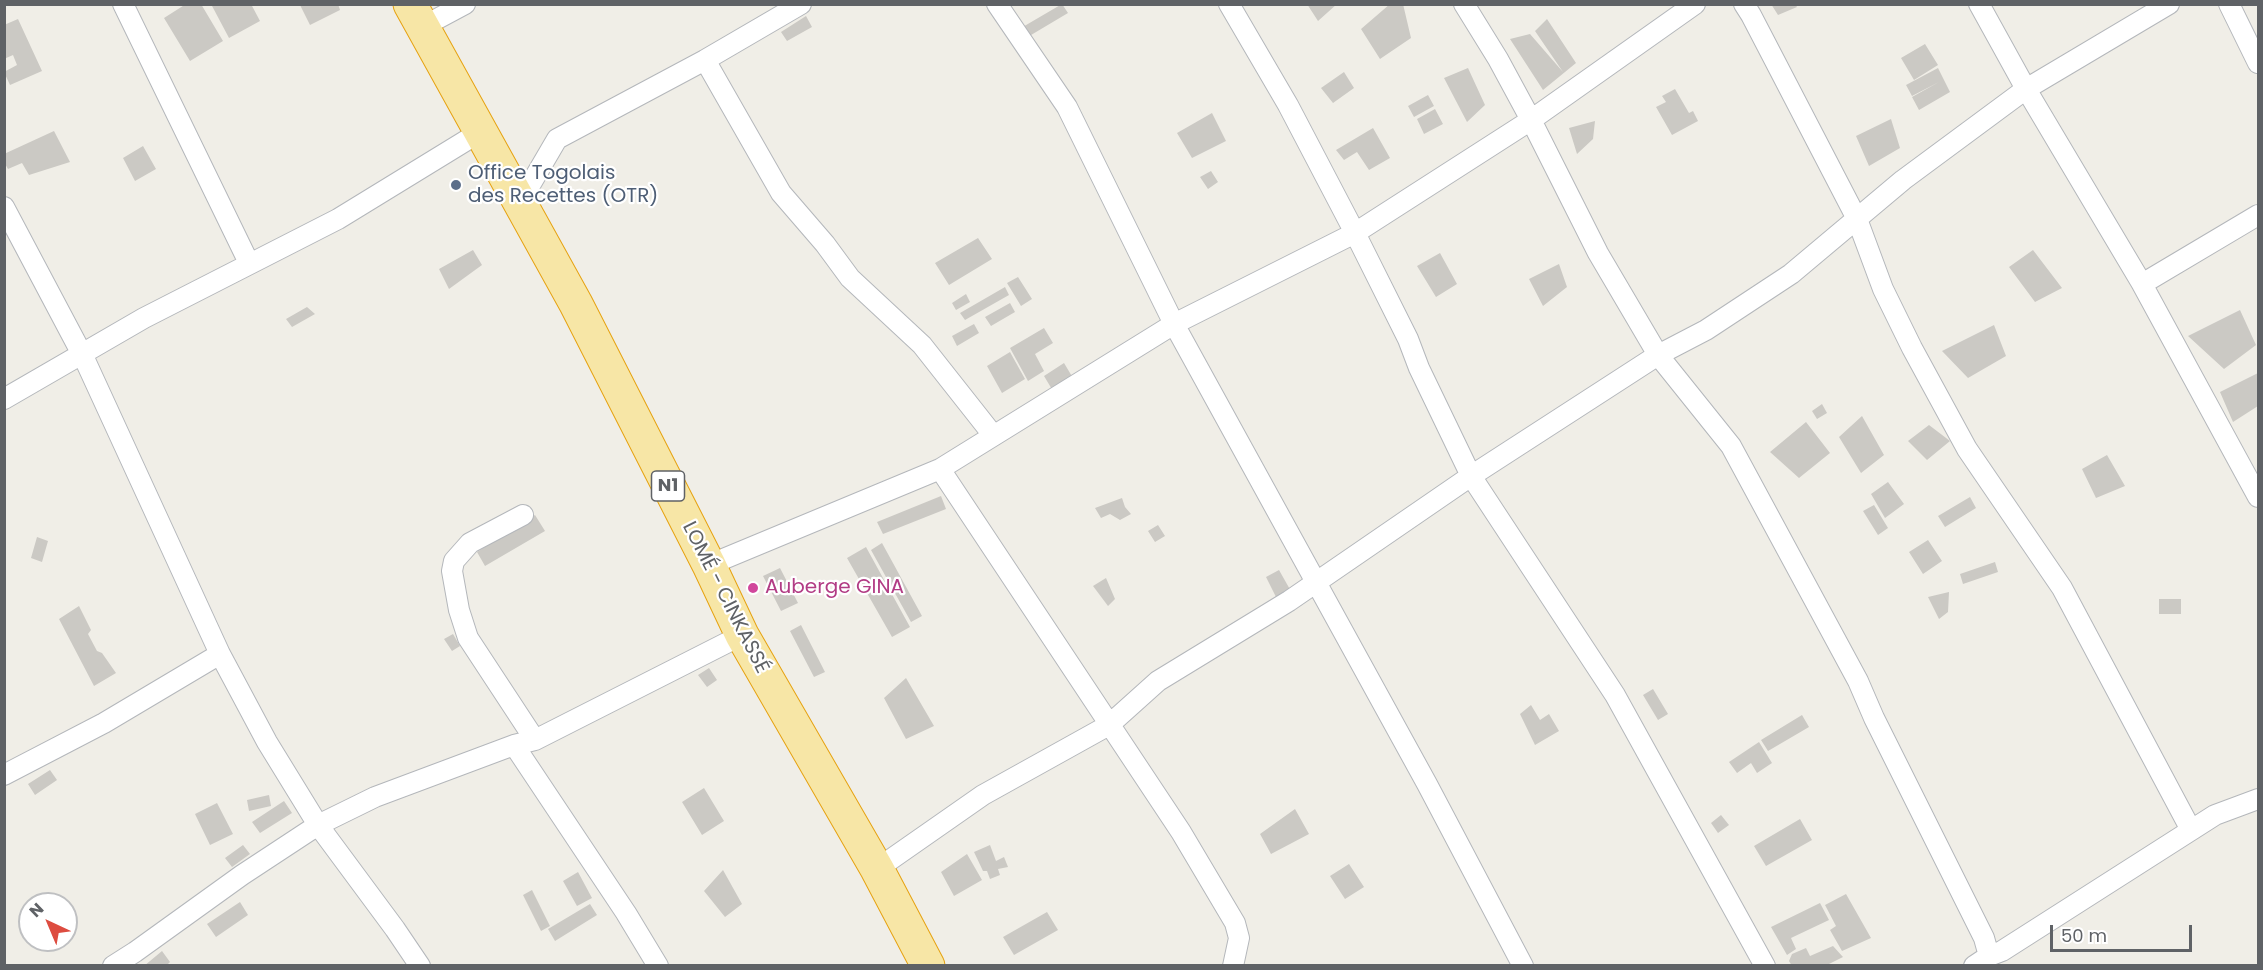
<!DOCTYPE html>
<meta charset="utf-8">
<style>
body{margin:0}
#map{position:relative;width:2263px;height:970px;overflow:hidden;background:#f0eee7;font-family:Poppins,sans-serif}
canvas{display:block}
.frame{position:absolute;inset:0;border:6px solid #5f6266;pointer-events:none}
.north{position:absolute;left:18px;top:892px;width:60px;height:60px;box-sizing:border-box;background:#fff;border:2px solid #bfc0c2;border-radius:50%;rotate:316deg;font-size:16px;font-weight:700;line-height:24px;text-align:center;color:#5f6266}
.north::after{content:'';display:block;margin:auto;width:21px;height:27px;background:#dd4c40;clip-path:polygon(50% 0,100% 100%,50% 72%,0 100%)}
.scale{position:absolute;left:2050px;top:925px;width:142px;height:27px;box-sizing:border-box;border:3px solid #5f6266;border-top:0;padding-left:8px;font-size:18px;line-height:21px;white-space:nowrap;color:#5f6266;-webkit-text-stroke:4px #fff;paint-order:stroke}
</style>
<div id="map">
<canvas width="2263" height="970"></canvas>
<div class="frame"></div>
<div class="north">N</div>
<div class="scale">50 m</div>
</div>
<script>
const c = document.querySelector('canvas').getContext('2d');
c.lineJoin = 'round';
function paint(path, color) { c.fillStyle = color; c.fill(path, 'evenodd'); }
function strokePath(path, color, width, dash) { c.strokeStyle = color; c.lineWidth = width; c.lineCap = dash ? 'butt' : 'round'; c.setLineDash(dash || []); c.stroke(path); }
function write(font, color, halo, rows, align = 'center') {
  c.font = font + ' Poppins,sans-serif'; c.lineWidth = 4.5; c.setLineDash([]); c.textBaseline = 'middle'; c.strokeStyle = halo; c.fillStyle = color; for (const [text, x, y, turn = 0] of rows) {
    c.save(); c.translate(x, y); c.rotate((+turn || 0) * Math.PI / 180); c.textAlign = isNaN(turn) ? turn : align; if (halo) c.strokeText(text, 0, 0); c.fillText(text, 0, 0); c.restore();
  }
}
const building = new Path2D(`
 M 186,4 L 201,4 L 223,41 L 190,61 L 164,18 Z
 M 211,4 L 251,4 L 260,21 L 229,38 Z
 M 302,4 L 338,4 L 340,10 L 310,25 L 300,5 Z
 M 1062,4 L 1068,13 L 1026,38 L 1021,28 Z
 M 1307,4 L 1337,4 L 1318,21 Z
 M 1390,4 L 1403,4 L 1411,38 L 1380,59 L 1361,29 Z
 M 1771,4 L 1795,4 L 1797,7 L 1778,15 Z
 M 806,16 L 812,27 L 787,41 L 781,32 Z
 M 18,19 L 42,71 L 10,85 L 4,72 L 17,65 L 13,55 L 4,59 L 4,25 Z
 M 1547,19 L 1576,63 L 1543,90 L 1510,39 L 1530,34 L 1563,72 L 1535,31 Z
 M 1925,44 L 1938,65 L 1914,80 L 1901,58 Z
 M 1468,68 L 1485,105 L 1467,122 L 1444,78 Z
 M 1938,68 L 1950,92 L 1919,110 L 1912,97 L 1939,82 L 1912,96 L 1906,85 Z
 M 1344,72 L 1354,88 L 1333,103 L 1321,88 Z
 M 1675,89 L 1689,113 L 1693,111 L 1698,121 L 1672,135 L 1656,107 L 1666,102 L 1662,96 Z
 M 1428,95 L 1434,106 L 1414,117 L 1408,106 Z
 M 1435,109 L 1443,124 L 1424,134 L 1417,119 Z
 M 1212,113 L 1226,141 L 1192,158 L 1177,133 Z
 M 1891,119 L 1900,148 L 1869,166 L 1856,136 Z
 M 1595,121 L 1593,139 L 1577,154 L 1569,128 Z
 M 1373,128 L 1390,158 L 1369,170 L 1357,152 L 1344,160 L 1336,150 Z
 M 54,131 L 70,162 L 29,175 L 22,163 L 8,169 L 4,162 L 4,154 Z
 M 143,146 L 156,169 L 135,181 L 123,158 Z
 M 1211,171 L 1218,182 L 1208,189 L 1200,177 Z
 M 978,238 L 992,259 L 949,285 L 935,263 Z
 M 473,250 L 482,265 L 449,289 L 439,269 Z
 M 2033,250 L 2062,288 L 2035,302 L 2009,267 Z
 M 1440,253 L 1457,284 L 1436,297 L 1417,266 Z
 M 1559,264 L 1567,287 L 1543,306 L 1529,279 Z
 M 1018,277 L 1032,299 L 1021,306 L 1007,283 Z
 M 1005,287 L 1009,295 L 965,320 L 960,313 Z
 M 966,294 L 970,302 L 956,310 L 952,303 Z
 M 1010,303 L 1015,312 L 991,326 L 985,317 Z
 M 307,307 L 315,314 L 292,327 L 286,319 Z
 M 2240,310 L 2256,345 L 2224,369 L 2188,336 Z
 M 974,324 L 979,333 L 957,346 L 952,336 Z
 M 1994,325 L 2006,356 L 1968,378 L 1942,351 Z
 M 1044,328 L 1053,343 L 1035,354 L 1044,371 L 1028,381 L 1010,348 Z
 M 1010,352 L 1025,379 L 1002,393 L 987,366 Z
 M 1064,363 L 1073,378 L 1053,391 L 1044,376 Z
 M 2258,373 L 2258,406 L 2233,422 L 2220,392 Z
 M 1822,404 L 1827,413 L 1817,419 L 1812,411 Z
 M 1862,416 L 1884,455 L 1861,473 L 1839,437 Z
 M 1806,422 L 1830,453 L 1799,478 L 1770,452 Z
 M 1929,425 L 1950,441 L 1927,460 L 1908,441 Z
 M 2107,455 L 2125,486 L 2096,498 L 2082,469 Z
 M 1888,482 L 1904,504 L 1885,518 L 1871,494 Z
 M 941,496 L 946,509 L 883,534 L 877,522 Z
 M 1970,497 L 1976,508 L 1945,527 L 1938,516 Z
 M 1122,498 L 1125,507 L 1131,514 L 1120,520 L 1110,514 L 1101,518 L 1095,508 Z
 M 1874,505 L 1888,528 L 1878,535 L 1863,511 Z
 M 535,515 L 545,531 L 485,566 L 477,552 Z
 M 1158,525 L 1165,536 L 1155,542 L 1148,531 Z
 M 37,537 L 48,541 L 42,562 L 31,558 Z
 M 1928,540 L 1942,561 L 1923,574 L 1909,552 Z
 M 882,543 L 922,616 L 911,622 L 871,550 Z
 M 866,547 L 910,627 L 892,637 L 847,558 Z
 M 1995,562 L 1998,572 L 1963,584 L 1960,574 Z
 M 780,568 L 798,603 L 781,611 L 763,576 Z
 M 1279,570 L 1292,593 L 1277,599 L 1266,577 Z
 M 1106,578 L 1115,599 L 1108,606 L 1093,586 Z
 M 1949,592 L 1948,612 L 1939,619 L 1928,597 Z
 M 2159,599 L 2181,599 L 2181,614 L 2159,614 Z
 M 79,606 L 91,630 L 88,634 L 97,651 L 102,653 L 116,673 L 94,686 L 59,619 Z
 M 801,625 L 825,672 L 814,677 L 790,631 Z
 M 453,634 L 460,646 L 452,651 L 444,639 Z
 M 709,668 L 717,680 L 707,687 L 698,675 Z
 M 906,678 L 934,726 L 906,739 L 884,698 Z
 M 1653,689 L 1668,714 L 1658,720 L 1643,695 Z
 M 1531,705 L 1540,720 L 1549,714 L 1559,731 L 1535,745 L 1520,714 Z
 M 1802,715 L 1809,727 L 1768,751 L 1761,740 Z
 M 1759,742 L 1772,763 L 1757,773 L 1751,763 L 1737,773 L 1729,762 Z
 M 50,770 L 57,780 L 35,795 L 28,784 Z
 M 704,788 L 724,821 L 702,835 L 682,802 Z
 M 269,795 L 271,806 L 249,811 L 247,800 Z
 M 284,801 L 292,813 L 260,833 L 252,822 Z
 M 217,803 L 233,834 L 210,845 L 195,814 Z
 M 1295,809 L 1309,834 L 1271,854 L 1260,834 Z
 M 1721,815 L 1729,825 L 1718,833 L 1711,823 Z
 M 1800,819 L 1812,840 L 1766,866 L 1754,846 Z
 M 243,845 L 250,854 L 232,867 L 225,858 Z
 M 990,845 L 996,861 L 1004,857 L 1008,867 L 998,869 L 1000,875 L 990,879 L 987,871 L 983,871 L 974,852 Z
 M 967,854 L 982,880 L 954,896 L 941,872 Z
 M 1349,864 L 1364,887 L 1345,899 L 1330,876 Z
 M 723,870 L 742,904 L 725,917 L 704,891 Z
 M 578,872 L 592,898 L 577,906 L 563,881 Z
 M 532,890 L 550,926 L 541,931 L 523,895 Z
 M 1846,894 L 1871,938 L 1842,951 L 1830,930 L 1836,926 L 1825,905 Z
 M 240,902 L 248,915 L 216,937 L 207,924 Z
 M 1820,903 L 1829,920 L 1791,938 L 1796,949 L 1787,955 L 1771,927 Z
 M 590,904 L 597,915 L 555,941 L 548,929 Z
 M 1047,912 L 1058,930 L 1014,955 L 1003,937 Z
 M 1833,946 L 1843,957 L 1825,966 L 1792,966 L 1789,961 L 1792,954 L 1806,948 L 1810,956 Z
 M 162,951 L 170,962 L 166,966 L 144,966 Z`);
const minor = new Path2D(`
 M 123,4 L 249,263
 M 997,4 L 1067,107 L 1174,324 L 1427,784 L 1523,966
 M 1229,4 L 1288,105 L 1355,233 L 1408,339 L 1419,368 L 1471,476 L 1615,695 L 1765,966
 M 1464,4 L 1498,59 L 1531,120 L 1598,253 L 1658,355 L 1731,446 L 1858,681 L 1874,718 L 1984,938 L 1989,956 L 1974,966
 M 1744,4 L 1751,15 L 1857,219 L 1883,289 L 1912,348 L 1967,449 L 2062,588 L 2191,830
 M 1979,4 L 2026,89 L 2142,284 L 2258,497
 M 2229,4 L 2258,63
 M 422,27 L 465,4
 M 705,60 L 781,193 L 825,244 L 850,278 L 922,345 L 993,435
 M 519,204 L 557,139 L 705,60 L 801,4
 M 4,207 L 84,358 L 220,654 L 267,742 L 318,825 L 375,797 L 514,745 L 535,740 L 742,635
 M 2142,284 L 2258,215
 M 4,399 L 144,318 L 338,219 L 480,132
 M 940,469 L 1181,832 L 1235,923 L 1239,938 L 1233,966
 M 523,515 L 470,543 L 454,561 L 452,571 L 459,610 L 468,638 L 535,740
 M 709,565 L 940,469 L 1174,324 L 1355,233 L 1531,120 L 1695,4
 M 514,745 L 626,913 L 658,966
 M 4,775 L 104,723 L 220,654
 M 877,869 L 983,795 L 1109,725 L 1158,681 L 1289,601 L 1471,476 L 1658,355 L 1706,330 L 1791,274 L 1903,180 L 2026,89 L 2169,4
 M 1989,956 L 2002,951 L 2215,815 L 2258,799
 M 113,966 L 135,952 L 242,875 L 318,825 L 395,929 L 420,966`);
const trunk = new Path2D(`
 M 410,4 L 576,304 L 709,565 L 742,635 L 877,869 L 928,966`);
const markers = [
 [456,185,6,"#5c6f8a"],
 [753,588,6,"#d1479c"]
];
const shields = [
 [668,486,33]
];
const shieldNames = [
 ["N1",668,486]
];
const serviceNames = [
 ["Office Togolais",468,174],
 ["des Recettes (OTR)",468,197]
];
const hotelNames = [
 ["Auberge GINA",765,588]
];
const streetNames = [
 ["LOMÉ - CINKASSÉ",725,598,63]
];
paint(building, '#cbc9c4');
strokePath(minor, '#b4b7bb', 22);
strokePath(trunk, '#e6a211', 35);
strokePath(minor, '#fff', 20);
strokePath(trunk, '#f7e6a6', 33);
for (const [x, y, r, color] of markers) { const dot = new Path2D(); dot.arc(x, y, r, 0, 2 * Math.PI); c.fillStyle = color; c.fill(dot); strokePath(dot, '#fff', 2); }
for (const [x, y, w] of shields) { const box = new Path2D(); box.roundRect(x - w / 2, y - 15, w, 30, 4.5); c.fillStyle = '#fff'; c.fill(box); strokePath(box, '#5f6266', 1.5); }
write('bold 18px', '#5f6266', null, shieldNames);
write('20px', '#4e5e75', '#fff', serviceNames, 'left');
write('20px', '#b23c85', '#fff', hotelNames, 'left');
write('20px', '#5f6266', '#fff', streetNames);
</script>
